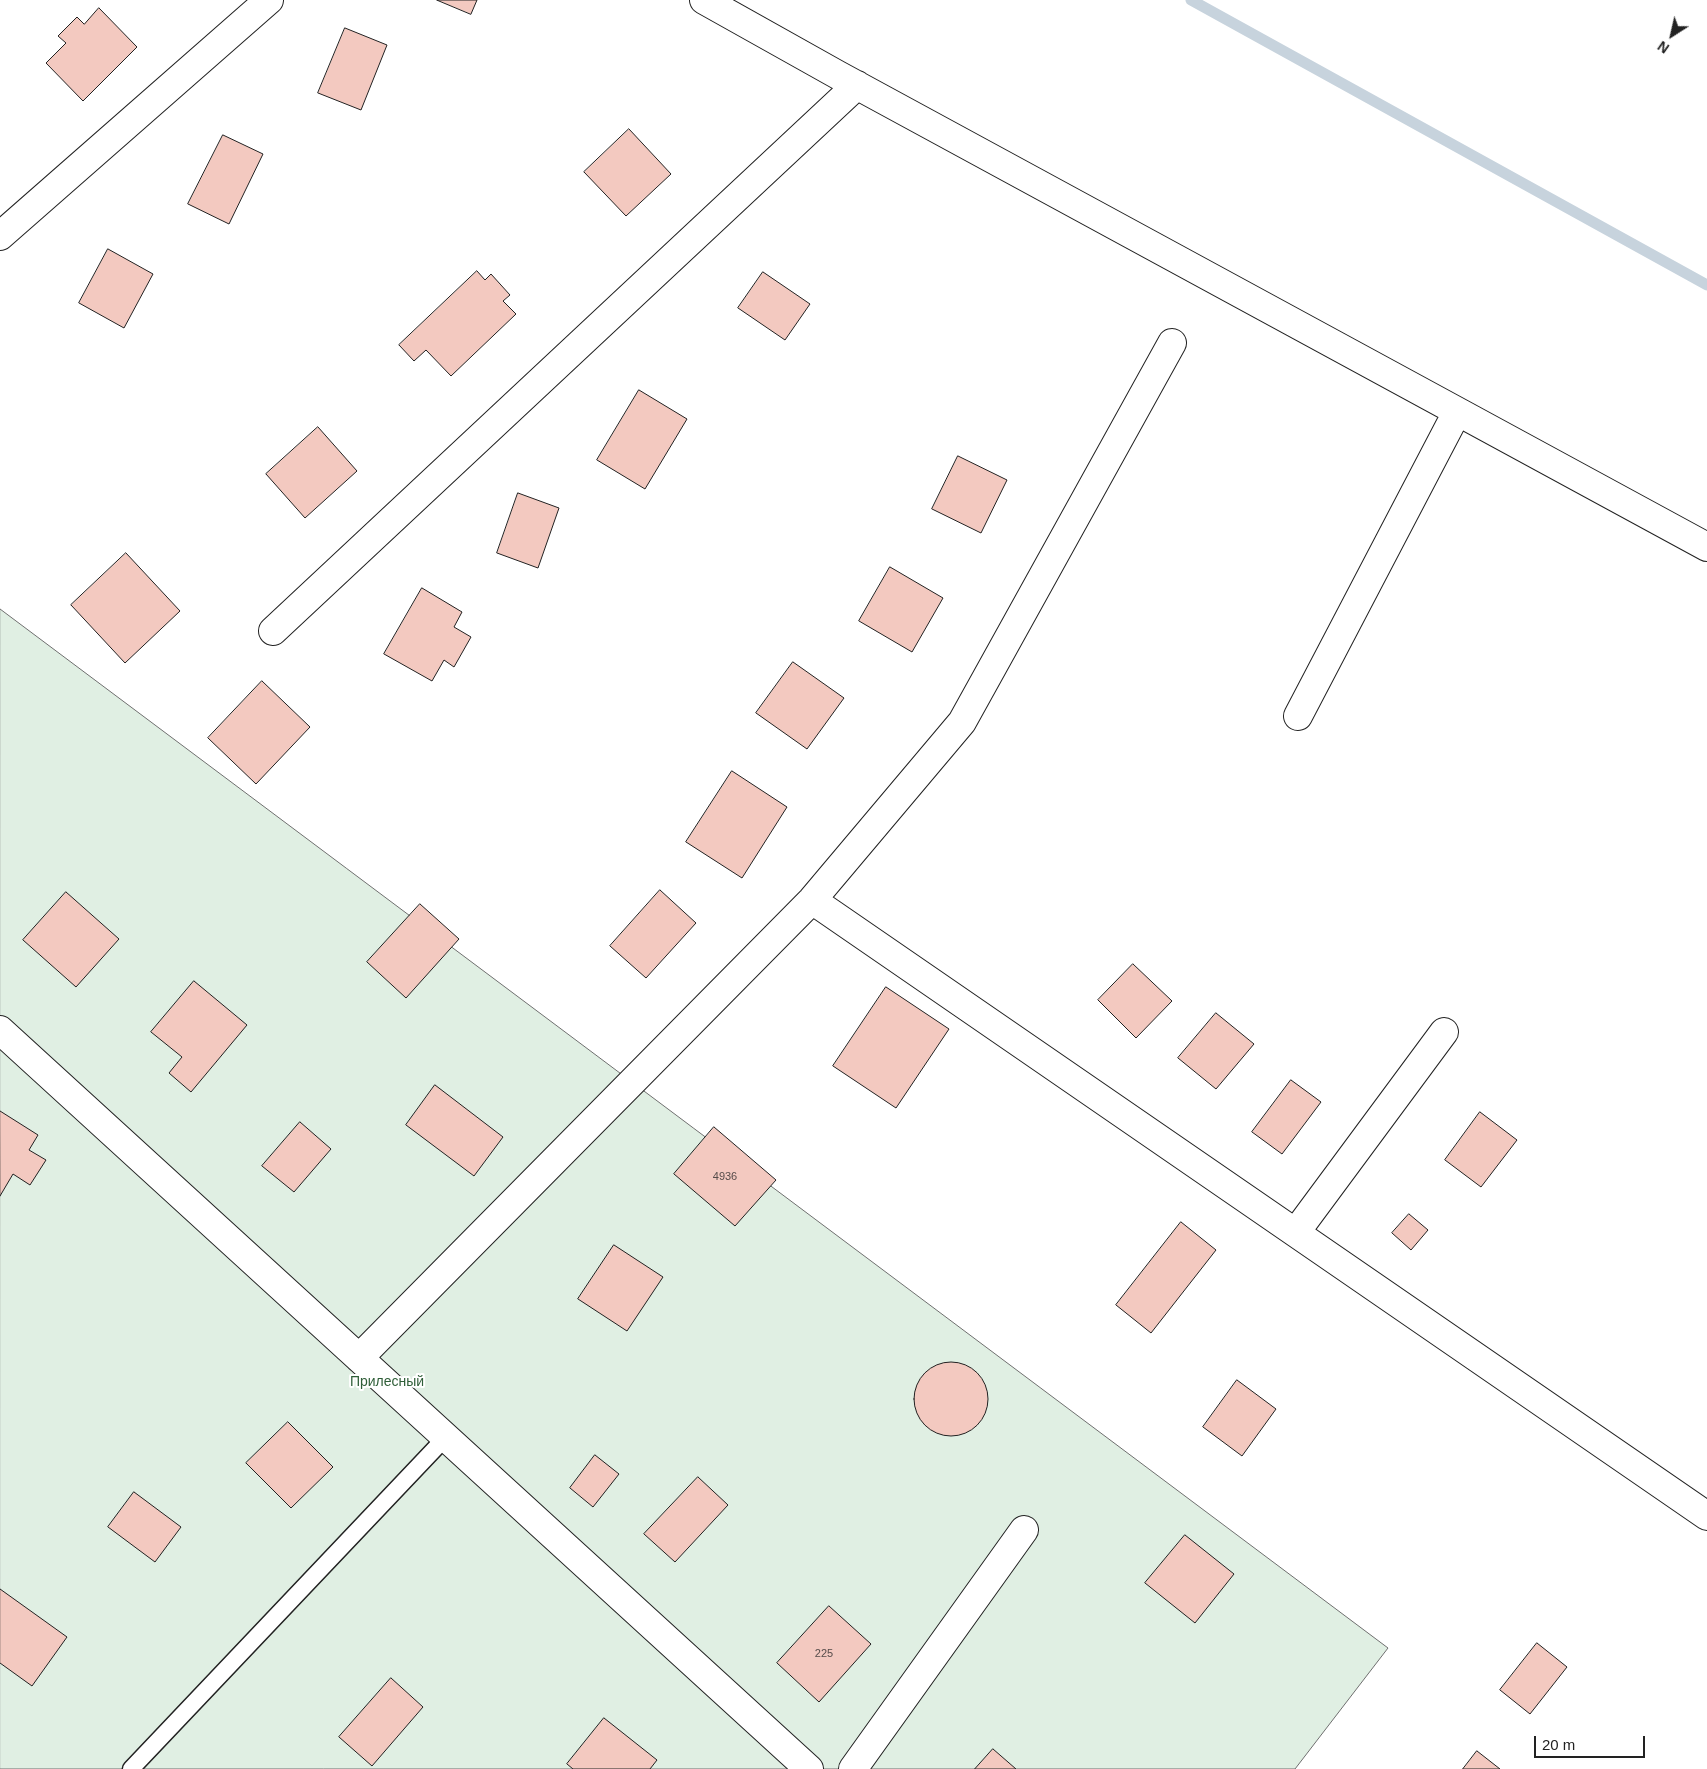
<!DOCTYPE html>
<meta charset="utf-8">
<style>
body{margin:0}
#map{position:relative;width:1707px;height:1769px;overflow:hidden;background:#fff;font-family:Arial,sans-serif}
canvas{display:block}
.north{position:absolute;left:1647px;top:10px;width:50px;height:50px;-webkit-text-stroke:4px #fff;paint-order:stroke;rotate:215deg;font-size:14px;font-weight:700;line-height:20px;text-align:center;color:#222}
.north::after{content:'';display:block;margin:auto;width:18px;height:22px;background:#222;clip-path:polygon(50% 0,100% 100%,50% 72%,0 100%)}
.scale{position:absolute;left:1534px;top:1736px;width:111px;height:22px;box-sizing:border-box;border:2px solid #222;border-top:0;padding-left:6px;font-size:15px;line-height:18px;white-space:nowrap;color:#222;-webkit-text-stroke:4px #fff;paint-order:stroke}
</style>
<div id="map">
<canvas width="1707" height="1769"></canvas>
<div class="north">N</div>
<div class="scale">20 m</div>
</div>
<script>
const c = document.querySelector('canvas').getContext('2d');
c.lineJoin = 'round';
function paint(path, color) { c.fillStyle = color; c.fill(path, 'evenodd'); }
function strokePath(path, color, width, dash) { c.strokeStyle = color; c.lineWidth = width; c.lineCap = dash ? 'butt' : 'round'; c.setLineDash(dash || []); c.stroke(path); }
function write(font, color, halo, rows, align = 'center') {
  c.font = font + ' Arial,sans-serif'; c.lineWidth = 4; c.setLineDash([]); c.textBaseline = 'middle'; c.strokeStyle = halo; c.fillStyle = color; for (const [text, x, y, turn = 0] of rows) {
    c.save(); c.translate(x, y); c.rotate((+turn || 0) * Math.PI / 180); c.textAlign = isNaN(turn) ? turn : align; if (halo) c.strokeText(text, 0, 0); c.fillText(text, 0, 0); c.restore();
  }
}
const green = new Path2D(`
 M 0,609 L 1388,1648 L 1295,1769 L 0,1769 Z`);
const stream = new Path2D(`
 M 1191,0 L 1707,285`);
const building = new Path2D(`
 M 437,0 L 477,0 L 471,14 Z
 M 99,8 L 137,47 L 83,101 L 46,63 L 66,43 L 58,36 L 77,17 L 84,24 Z
 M 345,28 L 387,45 L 361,110 L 318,93 Z
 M 629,129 L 671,174 L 626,216 L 584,172 Z
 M 223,135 L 263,154 L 229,224 L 188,204 Z
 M 108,249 L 153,274 L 124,328 L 79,303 Z
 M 477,271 L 485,280 L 491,274 L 510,295 L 503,301 L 516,314 L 451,376 L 426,350 L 414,361 L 399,345 Z
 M 763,272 L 810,304 L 785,340 L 738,308 Z
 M 639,390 L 687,419 L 645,489 L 597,460 Z
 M 318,427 L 357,471 L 305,518 L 266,474 Z
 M 958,456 L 1007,480 L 981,533 L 932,509 Z
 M 518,493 L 559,508 L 538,568 L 497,553 Z
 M 126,553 L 180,611 L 125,663 L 71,605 Z
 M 890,567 L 943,598 L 912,652 L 859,621 Z
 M 422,588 L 462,612 L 454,627 L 471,637 L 454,667 L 444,660 L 432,681 L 384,654 Z
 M 793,662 L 844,698 L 807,749 L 756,713 Z
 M 262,681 L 310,727 L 256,784 L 208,738 Z
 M 732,771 L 787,807 L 742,878 L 686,842 Z
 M 660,890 L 696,923 L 646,978 L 610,946 Z
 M 66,892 L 119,939 L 76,987 L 23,940 Z
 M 420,904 L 459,939 L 406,998 L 367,962 Z
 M 1133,964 L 1172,1001 L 1136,1038 L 1098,1000 Z
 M 194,981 L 247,1025 L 191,1092 L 169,1073 L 182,1057 L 151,1032 Z
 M 886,987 L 949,1029 L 896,1108 L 833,1066 Z
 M 1216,1013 L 1254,1044 L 1216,1089 L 1178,1058 Z
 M 1291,1080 L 1321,1102 L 1282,1154 L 1252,1132 Z
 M 435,1085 L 503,1137 L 474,1176 L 406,1125 Z
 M 0,1111 L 38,1135 L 29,1150 L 46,1160 L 30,1185 L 13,1174 L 0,1196 Z
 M 1480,1112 L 1517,1140 L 1481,1187 L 1445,1160 Z
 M 300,1122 L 331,1149 L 294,1192 L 262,1166 Z
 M 714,1127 L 776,1180 L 735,1226 L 674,1174 Z
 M 1409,1214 L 1428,1230 L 1411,1250 L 1392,1233 Z
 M 1181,1222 L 1216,1250 L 1151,1333 L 1116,1305 Z
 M 614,1245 L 663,1277 L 627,1331 L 578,1299 Z
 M914 1399a37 37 0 1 1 74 0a37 37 0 1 1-74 0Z
 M 1237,1380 L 1276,1409 L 1242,1456 L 1203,1427 Z
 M 288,1422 L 333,1467 L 291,1508 L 246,1463 Z
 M 595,1455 L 619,1474 L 593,1507 L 570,1488 Z
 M 698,1477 L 728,1505 L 675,1562 L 644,1534 Z
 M 134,1492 L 181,1527 L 155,1562 L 108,1527 Z
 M 1185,1535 L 1234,1574 L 1195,1623 L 1145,1583 Z
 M 0,1589 L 67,1637 L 32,1686 L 0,1663 Z
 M 829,1606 L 871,1644 L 819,1702 L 777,1663 Z
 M 1537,1643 L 1567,1667 L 1530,1714 L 1500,1690 Z
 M 391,1678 L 423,1707 L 372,1766 L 339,1737 Z
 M 604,1718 L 657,1760 L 650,1769 L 573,1769 L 567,1764 Z
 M 993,1749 L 1016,1769 L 975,1769 Z
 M 1477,1751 L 1500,1769 L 1463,1769 Z`);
const service = new Path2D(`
 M 131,1769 L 446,1437`);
const minor = new Path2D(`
 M 704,0 L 838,75 L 1707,547
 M 0,236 L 269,0
 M 273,631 L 857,85
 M 1298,716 L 1457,412
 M 812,900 L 1707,1516
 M 0,1030 L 809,1769
 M 1296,1232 L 1444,1032
 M 359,1358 L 812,900 L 962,722 L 1172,343
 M 853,1769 L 1024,1530`);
const numberNames = [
 ["4936",725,1177],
 ["225",824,1654]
];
const parkNames = [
 ["Прилесный",387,1382]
];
paint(green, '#e0efe3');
strokePath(green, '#6f6f6f', 1);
strokePath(stream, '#c7d3dd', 11);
paint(building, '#f3c9c0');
strokePath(building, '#222', 1);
strokePath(service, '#222', 19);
strokePath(minor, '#222', 30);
strokePath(service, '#fff', 16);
strokePath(minor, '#fff', 28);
write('11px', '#564c4a', null, numberNames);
write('14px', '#2f5e38', '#fff', parkNames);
</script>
